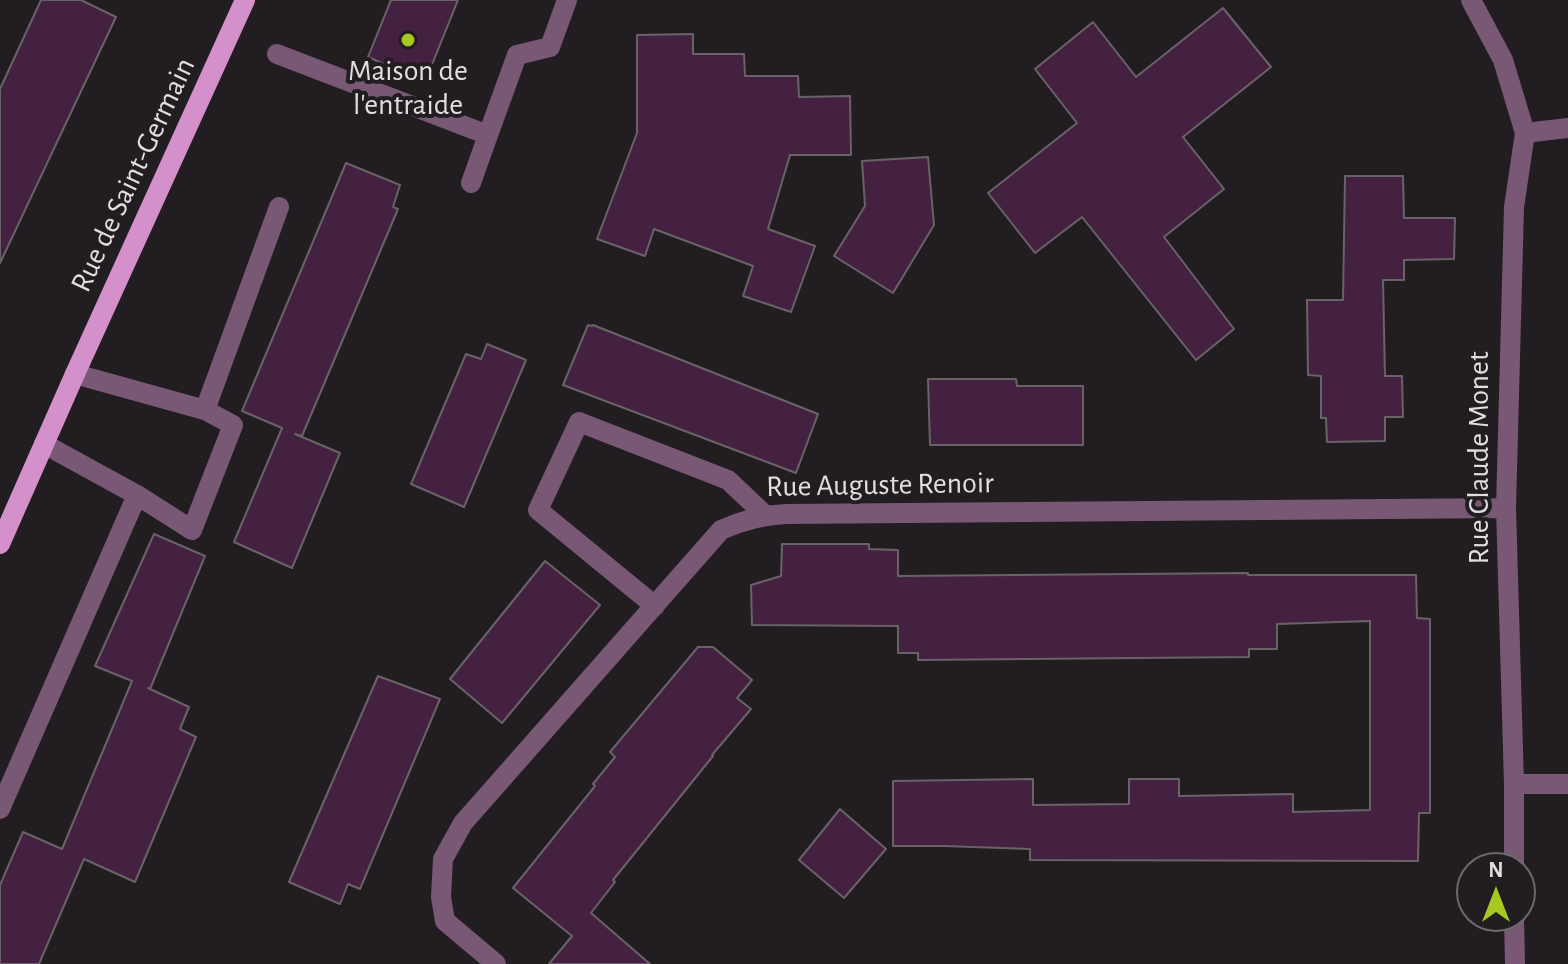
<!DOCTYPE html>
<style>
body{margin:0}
#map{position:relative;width:1568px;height:964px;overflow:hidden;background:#221d21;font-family:"Alegreya Sans",sans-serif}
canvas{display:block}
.north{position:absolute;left:1456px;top:852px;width:80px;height:80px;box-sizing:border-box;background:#221d21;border:2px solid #6e6a6e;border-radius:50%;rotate:0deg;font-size:22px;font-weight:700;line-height:32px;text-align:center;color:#e1dee1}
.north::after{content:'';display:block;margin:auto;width:28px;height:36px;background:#a6c820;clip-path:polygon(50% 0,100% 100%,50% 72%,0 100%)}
</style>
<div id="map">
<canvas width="1568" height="964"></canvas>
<div class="north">N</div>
</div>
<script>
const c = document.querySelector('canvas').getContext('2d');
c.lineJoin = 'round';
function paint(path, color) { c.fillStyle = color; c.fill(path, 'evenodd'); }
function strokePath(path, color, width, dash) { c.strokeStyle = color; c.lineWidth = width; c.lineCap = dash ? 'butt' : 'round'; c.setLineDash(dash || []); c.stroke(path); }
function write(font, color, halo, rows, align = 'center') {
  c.font = font + ' "Alegreya Sans",sans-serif'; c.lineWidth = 8; c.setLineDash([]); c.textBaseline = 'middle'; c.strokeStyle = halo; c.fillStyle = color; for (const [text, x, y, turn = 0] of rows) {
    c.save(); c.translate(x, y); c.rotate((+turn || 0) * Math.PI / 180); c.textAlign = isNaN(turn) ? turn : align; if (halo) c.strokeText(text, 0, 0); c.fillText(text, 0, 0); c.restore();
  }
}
const building = new Path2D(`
 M 41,0 L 81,0 L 116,17 L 0,263 L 0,89 Z
 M 391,0 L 458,0 L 425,82 L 368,57 Z
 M 1223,8 L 1271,67 L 1183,137 L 1224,189 L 1164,237 L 1234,329 L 1196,360 L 1082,217 L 1035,253 L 988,193 L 1077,123 L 1035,69 L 1093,22 L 1136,77 Z
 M 693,34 L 693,54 L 744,54 L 745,76 L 798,76 L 799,97 L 850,96 L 851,155 L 790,155 L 768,229 L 815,246 L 791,312 L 743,296 L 753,266 L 654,229 L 645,256 L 597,239 L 637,133 L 637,35 Z
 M 928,157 L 934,225 L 893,293 L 834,256 L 865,206 L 862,161 Z
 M 346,163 L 400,185 L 393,207 L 398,209 L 302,436 L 295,434 L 340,453 L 292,568 L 234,542 L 282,428 L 242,411 Z
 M 1345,176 L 1403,176 L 1404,218 L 1455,218 L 1454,259 L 1404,260 L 1404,280 L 1383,280 L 1385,376 L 1402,376 L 1403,417 L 1385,417 L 1385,441 L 1327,442 L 1326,418 L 1321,418 L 1321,376 L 1308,375 L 1307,300 L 1343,300 Z
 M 588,325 L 592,326 L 593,325 L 818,414 L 796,473 L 563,385 Z
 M 487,344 L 526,360 L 464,507 L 411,484 L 466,354 L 481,359 Z
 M 928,379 L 1016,379 L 1017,386 L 1083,386 L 1083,445 L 930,445 Z
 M 154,534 L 205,556 L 150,689 L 148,688 L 189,707 L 180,729 L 196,737 L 135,882 L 84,859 L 39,964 L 0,964 L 0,885 L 23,832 L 62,849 L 132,681 L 95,666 Z
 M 782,544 L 869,544 L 869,549 L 898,550 L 898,576 L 1248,573 L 1248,575 L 1416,575 L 1417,618 L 1430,619 L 1430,813 L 1419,813 L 1418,861 L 1030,860 L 1030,849 L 944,846 L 893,846 L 893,781 L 1033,779 L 1033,805 L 1129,804 L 1129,779 L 1179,779 L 1179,796 L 1293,794 L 1293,812 L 1370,810 L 1370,621 L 1277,624 L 1277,649 L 1249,649 L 1249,657 L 918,660 L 918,653 L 898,653 L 898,626 L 752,625 L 751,585 L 781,576 Z
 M 545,561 L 600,605 L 502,723 L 450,679 Z
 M 698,647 L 713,647 L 752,680 L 737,698 L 751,709 L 712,755 L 713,756 L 613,880 L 615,882 L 591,913 L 650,964 L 549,964 L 572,936 L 513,888 L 595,786 L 593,784 L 615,757 L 610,752 Z
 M 378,676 L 440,699 L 360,889 L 348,884 L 340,904 L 289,882 Z
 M 840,809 L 886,849 L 844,898 L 799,860 Z`);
const minor = new Path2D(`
 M 1471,0 L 1503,60 L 1525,133 L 1514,207 L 1506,508 L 1514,784 L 1514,868
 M 277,54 L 488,135 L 517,55 L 550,47 L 567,0
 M 1525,133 L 1568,128
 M 471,183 L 488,135
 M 75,374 L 205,410 L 233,425 L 192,530 L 137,495
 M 205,410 L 279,207
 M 655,606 L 538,510 L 579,422 L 728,480 L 765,515
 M 1514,784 L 1568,784
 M 0,809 L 137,495 L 44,444
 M 1514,916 L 1515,964
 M 496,964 L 445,921 L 441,897 L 443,859 L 463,823 L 721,530 C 743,520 762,515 786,514 L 1506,508`);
const major = new Path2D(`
 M 0,544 L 75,374 L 245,0`);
const markers = [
 [408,40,8,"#a6c820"]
];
const poiNames = [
 ["Maison de",408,71],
 ["l'entraide",408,105]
];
const streetNames = [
 ["Rue de Saint-Germain",133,175,-65],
 ["Rue Claude Monet",1479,458,-90],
 ["Rue Auguste Renoir",880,485,-1]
];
paint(building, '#452141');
strokePath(building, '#696368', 2);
strokePath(minor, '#785874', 20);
strokePath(major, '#d490cb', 20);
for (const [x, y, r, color] of markers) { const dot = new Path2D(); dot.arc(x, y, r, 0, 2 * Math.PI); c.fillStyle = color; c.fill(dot); strokePath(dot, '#221d21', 3); }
write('30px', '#e1dee1', '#221d21', poiNames);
write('30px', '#e1dee1', '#221d21', streetNames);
</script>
